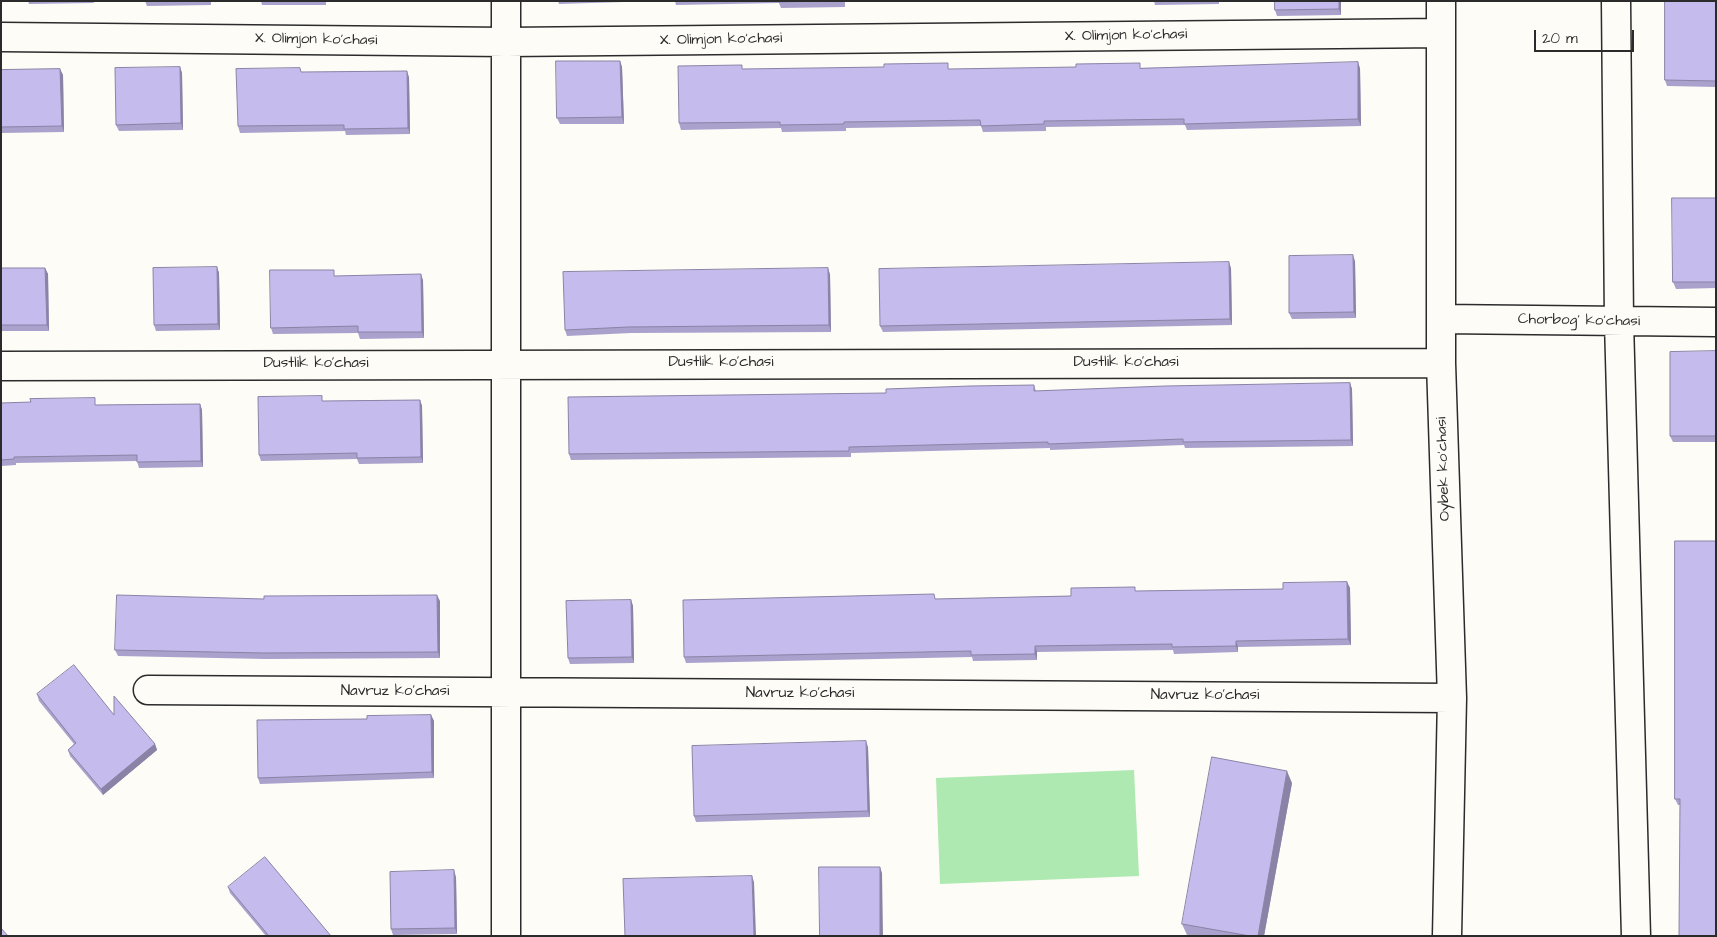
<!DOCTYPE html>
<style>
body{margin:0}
#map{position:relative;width:1717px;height:937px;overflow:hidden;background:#fdfcf7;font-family:"Architects Daughter",sans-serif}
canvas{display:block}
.frame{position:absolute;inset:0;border:2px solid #2b2b2b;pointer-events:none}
.scale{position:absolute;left:1534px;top:30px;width:100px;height:22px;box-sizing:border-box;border:2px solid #2b2b2b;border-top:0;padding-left:6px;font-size:15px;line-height:18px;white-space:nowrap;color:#2b2b2b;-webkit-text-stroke:4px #fdfcf7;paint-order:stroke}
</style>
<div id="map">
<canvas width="1717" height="937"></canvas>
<div class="frame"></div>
<div class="scale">20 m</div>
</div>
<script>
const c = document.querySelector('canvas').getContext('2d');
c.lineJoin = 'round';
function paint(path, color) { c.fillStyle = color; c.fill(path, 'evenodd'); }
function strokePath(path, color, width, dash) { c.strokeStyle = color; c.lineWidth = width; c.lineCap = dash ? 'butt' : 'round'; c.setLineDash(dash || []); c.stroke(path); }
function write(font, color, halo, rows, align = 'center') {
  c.font = font + ' "Architects Daughter",sans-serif'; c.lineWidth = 4; c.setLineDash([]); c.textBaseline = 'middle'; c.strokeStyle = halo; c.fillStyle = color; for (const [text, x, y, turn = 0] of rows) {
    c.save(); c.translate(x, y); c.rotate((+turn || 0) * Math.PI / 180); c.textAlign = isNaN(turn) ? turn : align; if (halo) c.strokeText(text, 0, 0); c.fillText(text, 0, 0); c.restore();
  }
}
const green = new Path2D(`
 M 1134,770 L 1139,876 L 940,884 L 936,778 Z`);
const street = new Path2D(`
 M 1441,1 L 1441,363 L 1452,698 L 1447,936
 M 1616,1 L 1619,322 L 1636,936
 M 1,37 L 506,42 L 1441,33
 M 1442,319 L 1716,322
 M 1,366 L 1441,363
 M 148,690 L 1452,698
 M 506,936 L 506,1`);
const wall = new Path2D(`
 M 28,1 L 93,1 L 94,3 L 29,4 Z
 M 145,1 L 211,1 L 211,5 L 147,6 Z
 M 261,1 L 326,1 L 326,5 L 262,5 Z
 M 558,1 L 623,1 L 623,2 L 559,4 Z
 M 675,1 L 921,1 L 845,2 L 845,7 L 781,8 L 779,3 L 676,5 Z
 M 1154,1 L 1219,1 L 1219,4 L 1155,5 Z
 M 1275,1 L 1341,1 L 1341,15 L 1277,16 L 1275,10 Z
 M 1716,1 L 1716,87 L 1667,86 L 1665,80 Z
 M 620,61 L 622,67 L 624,124 L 560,124 L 557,118 Z
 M 180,67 L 182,73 L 183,130 L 119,131 L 116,125 Z
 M 1142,68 L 1360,68 L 1361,126 L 1187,130 L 1185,125 L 1046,127 L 1046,131 L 983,132 L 981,126 L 846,128 L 846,131 L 782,132 L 781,128 L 681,130 L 679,123 L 743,69 L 950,69 Z
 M 60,69 L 63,75 L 64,132 L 1,133 L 1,70 Z
 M 302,72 L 409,77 L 410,134 L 346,135 L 345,131 L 240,133 L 238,126 Z
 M 1716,198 L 1716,288 L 1676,289 L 1673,282 Z
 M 1355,261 L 1356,318 L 1292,319 L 1289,313 Z
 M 217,267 L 219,273 L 220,330 L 156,331 L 154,325 Z
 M 1,268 L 45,268 L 48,274 L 49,331 L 1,331 Z
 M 1231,268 L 1232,325 L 883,332 L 880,326 Z
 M 830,274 L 831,332 L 631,333 L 567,336 L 565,330 Z
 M 336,276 L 423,280 L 424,338 L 360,339 L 358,333 L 273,334 L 271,328 Z
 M 1716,351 L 1716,442 L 1673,442 L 1670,436 Z
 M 1350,383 L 1352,389 L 1353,446 L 1185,448 L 1184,445 L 1050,450 L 1050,448 L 851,453 L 851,457 L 571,460 L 569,454 L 886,393 L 1034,385 L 1036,391 Z
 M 420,400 L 422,406 L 423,463 L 359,464 L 357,459 L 261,461 L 259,455 L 324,401 Z
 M 1,403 L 97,405 L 200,404 L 202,410 L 203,467 L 139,468 L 137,461 L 16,463 L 16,465 L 1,466 Z
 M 1716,541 L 1680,805 L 1678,805 L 1675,799 Z
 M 1347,582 L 1350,588 L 1351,645 L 1238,647 L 1238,652 L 1174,654 L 1173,650 L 1037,652 L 1037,660 L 973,661 L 972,657 L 686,663 L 684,657 L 936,599 L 1071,596 L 1136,591 L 1283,589 Z
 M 264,599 L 440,601 L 440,658 L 266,659 L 118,656 L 115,650 Z
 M 631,600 L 633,606 L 634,663 L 570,664 L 568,658 Z
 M 37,694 L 114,715 L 155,744 L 157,750 L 103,795 L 70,756 L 68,750 L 74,744 L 39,701 Z
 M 431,715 L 434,721 L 434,778 L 260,784 L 258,778 L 367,719 Z
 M 868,747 L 870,817 L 696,822 L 694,816 Z
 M 1292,783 L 1264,936 L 1187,935 L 1182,924 Z
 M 456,877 L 457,934 L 393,935 L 391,929 Z
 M 228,887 L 331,936 L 266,936 L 230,893 Z`);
const shadedWall = new Path2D(`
 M 1339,1 L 1341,1 L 1341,15 L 1339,9 Z
 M 620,61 L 622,67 L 624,124 L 622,117 Z
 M 1358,62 L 1360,68 L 1361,126 L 1358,119 Z
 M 180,67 L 182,73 L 183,130 L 181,123 Z
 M 60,69 L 63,75 L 64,132 L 62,126 Z
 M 407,71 L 409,77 L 410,134 L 408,128 Z
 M 1353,255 L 1355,261 L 1356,318 L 1354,312 Z
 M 1229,262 L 1231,268 L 1232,325 L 1230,319 Z
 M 217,267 L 219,273 L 220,330 L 218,324 Z
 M 45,268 L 48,274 L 49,331 L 47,325 Z
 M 828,268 L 830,274 L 831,332 L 829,325 Z
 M 421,274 L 423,280 L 424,338 L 422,332 Z
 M 1350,383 L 1352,389 L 1353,446 L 1351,440 Z
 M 420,400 L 422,406 L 423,463 L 421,457 Z
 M 200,404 L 202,410 L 203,467 L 201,461 Z
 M 1347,582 L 1350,588 L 1351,645 L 1348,639 Z
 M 437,595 L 440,601 L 440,658 L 438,652 Z
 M 631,600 L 633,606 L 634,663 L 632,657 Z
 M 1236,641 L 1238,647 L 1238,652 L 1236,646 Z
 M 1035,646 L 1037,652 L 1037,660 L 1035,654 Z
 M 431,715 L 434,721 L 434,778 L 432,772 Z
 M 866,741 L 868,747 L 870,817 L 868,811 Z
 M 155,744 L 157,750 L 103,795 L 101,789 Z
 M 1287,771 L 1292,783 L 1264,936 L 1258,936 Z
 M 880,867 L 882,873 L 883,936 L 880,936 Z
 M 454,870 L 456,877 L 457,934 L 455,928 Z
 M 752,876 L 754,882 L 756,936 L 754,936 Z`);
const building = new Path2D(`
 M 779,1 L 820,1 L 779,2 Z
 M 1275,1 L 1339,1 L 1339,9 L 1275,10 Z
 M 1665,1 L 1716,1 L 1716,81 L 1665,80 Z
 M 556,61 L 620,61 L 622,117 L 557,118 Z
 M 1358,62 L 1358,119 L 1184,124 L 1184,119 L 1044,121 L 1044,124 L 981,126 L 980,120 L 844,122 L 844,124 L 780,125 L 780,122 L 679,123 L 678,66 L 742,65 L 742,69 L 884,67 L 884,64 L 948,63 L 948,69 L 1076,67 L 1076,64 L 1140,63 L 1140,68 Z
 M 180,67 L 181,123 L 116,125 L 115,68 Z
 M 300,68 L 301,72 L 407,71 L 408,128 L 344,129 L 344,125 L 238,126 L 236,69 Z
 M 60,69 L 62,126 L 1,127 L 1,70 Z
 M 1672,198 L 1716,198 L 1716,282 L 1673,282 Z
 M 1353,255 L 1354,312 L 1289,313 L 1289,256 Z
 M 1229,262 L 1230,319 L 880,326 L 879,269 Z
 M 217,267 L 218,324 L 154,325 L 153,268 Z
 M 1,268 L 45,268 L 47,325 L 1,325 Z
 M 828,268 L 829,325 L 628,327 L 565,330 L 563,272 Z
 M 270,270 L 334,270 L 334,276 L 421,274 L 422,332 L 358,332 L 358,326 L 271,328 Z
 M 1716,351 L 1716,436 L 1670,436 L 1670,352 Z
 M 1350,383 L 1351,440 L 1183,442 L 1183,439 L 1048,444 L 1048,442 L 849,447 L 849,451 L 569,454 L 568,397 L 886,393 L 886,389 L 970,386 L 1034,385 L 1034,391 L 1165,386 Z
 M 322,396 L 322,401 L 420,400 L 421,457 L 357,458 L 357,453 L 259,455 L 258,397 Z
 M 95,398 L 95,405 L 200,404 L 201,461 L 137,462 L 137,455 L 14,457 L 14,459 L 1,460 L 1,403 L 31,402 L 30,399 Z
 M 1675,541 L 1716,541 L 1716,936 L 1679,936 L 1680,799 L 1675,799 Z
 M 1347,582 L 1348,639 L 1236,641 L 1236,646 L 1172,647 L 1172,644 L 1035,646 L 1035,654 L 971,655 L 971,651 L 684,657 L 683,600 L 934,594 L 935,599 L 1071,596 L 1071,588 L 1135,587 L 1135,591 L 1283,589 L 1283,583 Z
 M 117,595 L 264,599 L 264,596 L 437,595 L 438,652 L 264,653 L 115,650 Z
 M 631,600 L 632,657 L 568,658 L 566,601 Z
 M 74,665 L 114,715 L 114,696 L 155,744 L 101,789 L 68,750 L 76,743 L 37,694 Z
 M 431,715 L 432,772 L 258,778 L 257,720 L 367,719 L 367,716 Z
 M 866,741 L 868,811 L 694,816 L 692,746 Z
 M 1212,757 L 1287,771 L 1258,936 L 1250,936 L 1182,924 Z
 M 265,857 L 331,936 L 269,936 L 228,887 Z
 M 819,867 L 880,867 L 880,936 L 820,936 Z
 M 454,870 L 455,928 L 391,929 L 390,872 Z
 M 752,876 L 754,936 L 625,936 L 623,879 Z
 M 1,928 L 8,936 L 1,936 Z`);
const streetNames = [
 ["X. Olimjon ko'chasi",1126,36,-1],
 ["X. Olimjon ko'chasi",316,40,1],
 ["X. Olimjon ko'chasi",721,40,-1],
 ["Chorbog' ko'chasi",1579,321,1],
 ["Dustlik ko'chasi",721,363],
 ["Dustlik ko'chasi",1126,363],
 ["Dustlik ko'chasi",316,364],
 ["Oybek ko'chasi",1444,469,-92],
 ["Navruz ko'chasi",395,692],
 ["Navruz ko'chasi",800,694],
 ["Navruz ko'chasi",1205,696]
];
paint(green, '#ade9b0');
strokePath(street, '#2b2b2b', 31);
strokePath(street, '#fdfcf7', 28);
paint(wall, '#aaa1cc');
paint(shadedWall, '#8b83a6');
paint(building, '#c6bbed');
strokePath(building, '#8b83a6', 1);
write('15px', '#2b2b2b', '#fdfcf7', streetNames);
</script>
